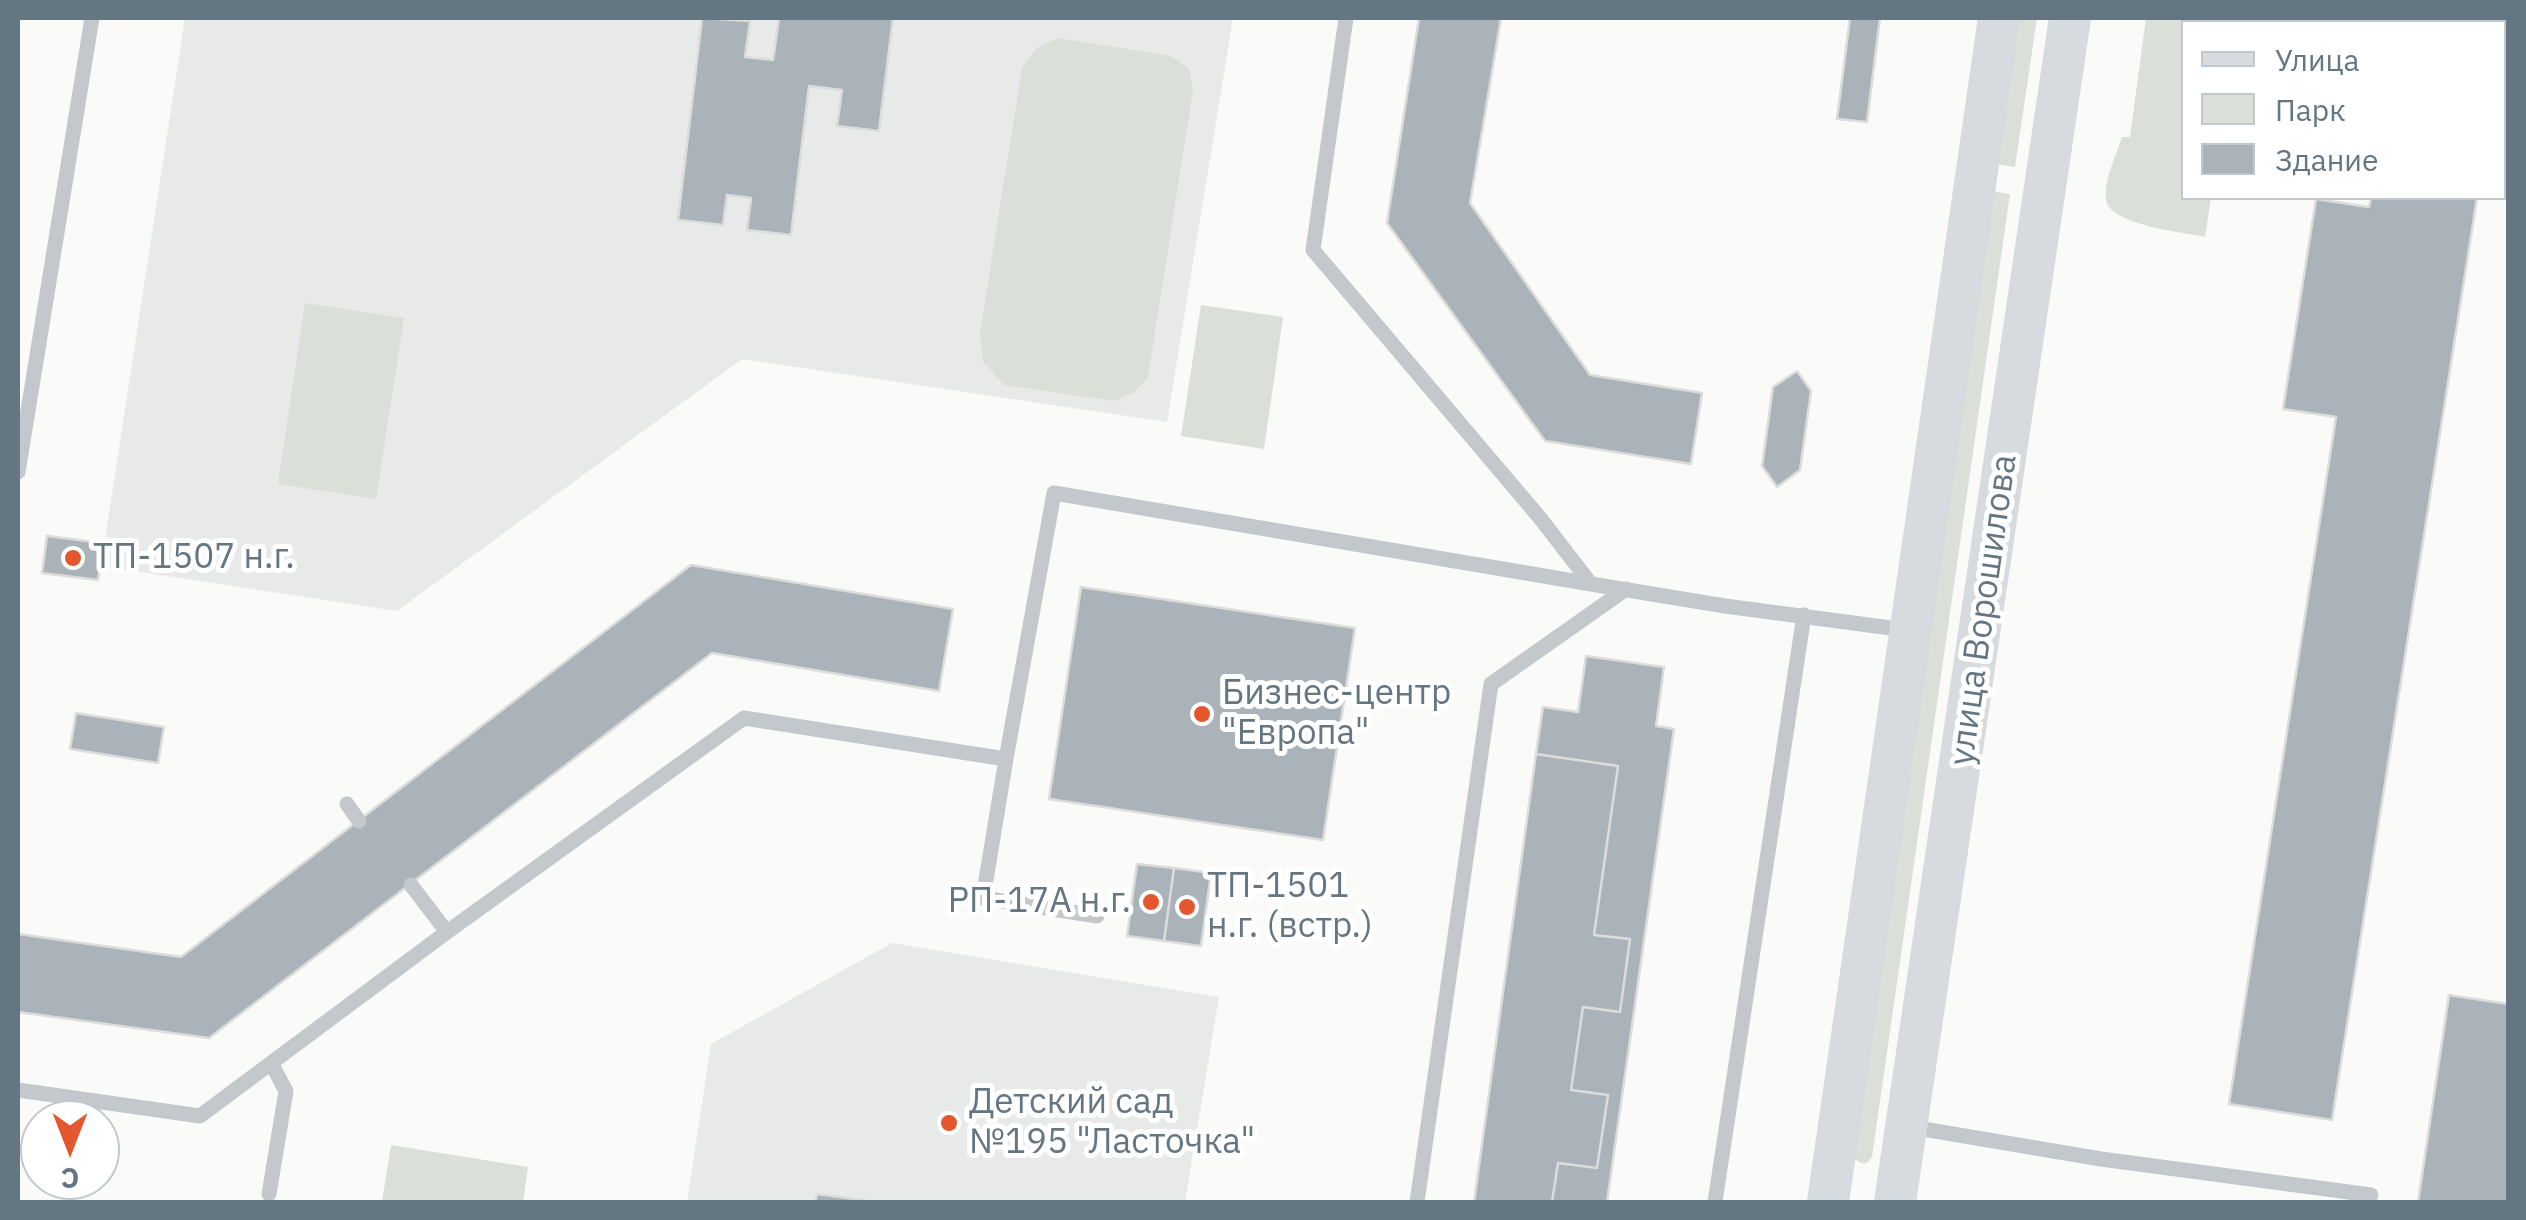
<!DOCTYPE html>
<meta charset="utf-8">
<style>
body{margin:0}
#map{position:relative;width:2526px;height:1220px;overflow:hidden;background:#fafaf8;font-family:"IBM Plex Sans",sans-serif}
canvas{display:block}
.frame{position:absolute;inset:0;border:20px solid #657683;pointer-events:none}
.legend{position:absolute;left:2181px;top:20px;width:325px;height:180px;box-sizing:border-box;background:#fff;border:2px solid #c1c8cd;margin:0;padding:12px 18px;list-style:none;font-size:30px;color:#657683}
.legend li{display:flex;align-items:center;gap:20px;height:50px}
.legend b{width:50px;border:2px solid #c1c8cd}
.north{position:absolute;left:20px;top:1100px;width:100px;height:100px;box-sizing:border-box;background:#fff;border:2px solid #c1c8cd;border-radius:50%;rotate:180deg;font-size:28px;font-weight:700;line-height:40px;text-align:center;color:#657683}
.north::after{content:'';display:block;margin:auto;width:35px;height:45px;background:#e4572e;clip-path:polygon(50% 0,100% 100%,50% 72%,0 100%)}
</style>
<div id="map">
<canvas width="2526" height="1220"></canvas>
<div class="frame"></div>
<ul class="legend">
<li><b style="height:12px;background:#d6dbdf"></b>Улица</li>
<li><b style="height:28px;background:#dadfd7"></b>Парк</li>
<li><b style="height:28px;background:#aab3b9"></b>Здание</li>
</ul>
<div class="north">С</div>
</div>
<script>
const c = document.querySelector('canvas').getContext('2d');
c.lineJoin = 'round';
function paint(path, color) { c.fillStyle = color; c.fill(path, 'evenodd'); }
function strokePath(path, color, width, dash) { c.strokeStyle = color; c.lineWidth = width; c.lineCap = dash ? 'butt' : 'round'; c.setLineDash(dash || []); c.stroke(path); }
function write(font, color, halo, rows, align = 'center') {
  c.font = font + ' "IBM Plex Sans",sans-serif'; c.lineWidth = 10; c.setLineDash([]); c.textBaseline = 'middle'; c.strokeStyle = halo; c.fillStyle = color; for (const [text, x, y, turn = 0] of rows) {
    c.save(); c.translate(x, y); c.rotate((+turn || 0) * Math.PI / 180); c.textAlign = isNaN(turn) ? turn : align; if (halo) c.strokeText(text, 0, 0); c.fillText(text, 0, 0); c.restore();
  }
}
const built = new Path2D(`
 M 185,18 L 1233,18 L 1167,422 L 742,359 L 397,611 L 101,566 Z
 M 892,943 L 1219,997 L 1185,1202 L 687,1202 L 711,1044 Z`);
const green = new Path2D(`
 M 2015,18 L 2037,18 L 2015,167 L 1995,164 Z
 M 2146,18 L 2238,18 L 2237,22 L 2184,22 L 2184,198 L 2211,198 L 2205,237 C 2183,232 2108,225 2106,199 C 2104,179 2116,156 2122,137 L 2130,137 Z
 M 1058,38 L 1171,56 L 1189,69 L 1193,90 L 1148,377 L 1135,392 L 1114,401 L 1004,385 L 983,362 L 980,333 L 1022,68 L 1036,48 Z
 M 1991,191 L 2010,194 L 1872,1157 L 1867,1163 C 1859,1164 1857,1161 1853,1154 Z
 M 305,303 L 404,318 L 376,499 L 278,484 Z
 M 1201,305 L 1283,317 L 1264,449 L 1181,436 Z
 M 391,1145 L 528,1167 L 523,1202 L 382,1202 Z`);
const building = new Path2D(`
 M 702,18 L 750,21 L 745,57 L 773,60 L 779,18 L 893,18 L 879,131 L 837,126 L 842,90 L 809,86 L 791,235 L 747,230 L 751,198 L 727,195 L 723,225 L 678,220 Z
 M 1419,18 L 1501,18 L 1470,203 L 1590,375 L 1702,393 L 1691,464 L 1545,441 L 1387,223 Z
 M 1850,18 L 1880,18 L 1867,122 L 1837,119 Z
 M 2399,18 L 2505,18 L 2504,29 L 2504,22 L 2398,22 Z
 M 2371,198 L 2477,198 L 2332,1120 L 2229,1104 L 2336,417 L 2283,409 L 2316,199 L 2369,207 Z
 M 1797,371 L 1811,391 L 1800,470 L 1777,487 L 1762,466 L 1773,387 Z
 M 47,536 L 103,543 L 98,580 L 42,573 Z
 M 691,565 L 953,609 L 939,691 L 712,653 L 209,1038 L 18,1012 L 18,934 L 181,957 Z
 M 1081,587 L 1355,628 L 1323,840 L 1049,799 Z
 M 1586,656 L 1664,667 L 1656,726 L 1674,729 L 1607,1202 L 1552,1202 L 1558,1163 L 1597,1168 L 1608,1095 L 1571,1090 L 1583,1007 L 1620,1012 L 1630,939 L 1594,935 L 1618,766 L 1536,754 L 1543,707 L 1578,712 Z
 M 76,713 L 164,727 L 158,763 L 70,749 Z
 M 1536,754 L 1618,766 L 1594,935 L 1630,939 L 1620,1012 L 1583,1007 L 1571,1090 L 1608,1095 L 1597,1168 L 1558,1163 L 1552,1202 L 1474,1202 Z
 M 1137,864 L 1174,868 L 1164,941 L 1127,936 Z
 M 1174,868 L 1211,873 L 1201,946 L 1164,941 Z
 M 2449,995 L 2508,1004 L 2508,1202 L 2418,1202 Z
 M 817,1194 L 877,1202 L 815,1202 Z`);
const service = new Path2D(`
 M 1346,18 L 1313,250 L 1540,518 L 1591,584
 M 18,472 L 92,18
 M 1006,759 L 983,898 L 1097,916
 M 347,804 L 359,821
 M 411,885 L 447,932
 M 18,1090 L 200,1116 L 447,932 L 744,718 L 1006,759 L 1054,493 L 1591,584 L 1725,606 L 1906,630
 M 1911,1127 L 2101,1159 L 2371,1195
 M 269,1194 L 286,1091 L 271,1063
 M 1417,1202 L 1491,684 L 1626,589
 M 1715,1202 L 1804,615`);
const secondary = new Path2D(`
 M 1828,1202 L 1999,18
 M 1895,1202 L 2070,18`);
const markers = [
 [73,558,10,"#e4572e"],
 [1202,714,10,"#e4572e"],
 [1151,902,10,"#e4572e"],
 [1187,907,10,"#e4572e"],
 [949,1123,10,"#e4572e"]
];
const poiNames = [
 ["ТП-1507 н.г.",93,558],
 ["Бизнес-центр",1222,694],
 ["\"Европа\"",1222,734],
 ["ТП-1501",1207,887],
 ["н.г. (встр.)",1207,927],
 ["РП-17А н.г.",1131,902,"right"],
 ["Детский сад",969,1103],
 ["№195 \"Ласточка\"",969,1143]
];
const streetNames = [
 ["улица Ворошилова",1984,610,-82]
];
paint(built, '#e8e9e9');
paint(green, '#dadfd7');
paint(building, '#aab3b9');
strokePath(building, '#dcdcda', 2.5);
strokePath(service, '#c3c8cc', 15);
strokePath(secondary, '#d6dbdf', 42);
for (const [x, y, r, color] of markers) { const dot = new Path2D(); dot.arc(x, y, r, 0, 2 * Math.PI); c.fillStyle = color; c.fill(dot); strokePath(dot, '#fff', 4); }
write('35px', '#657683', '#fff', poiNames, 'left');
write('35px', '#657683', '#fff', streetNames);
</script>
